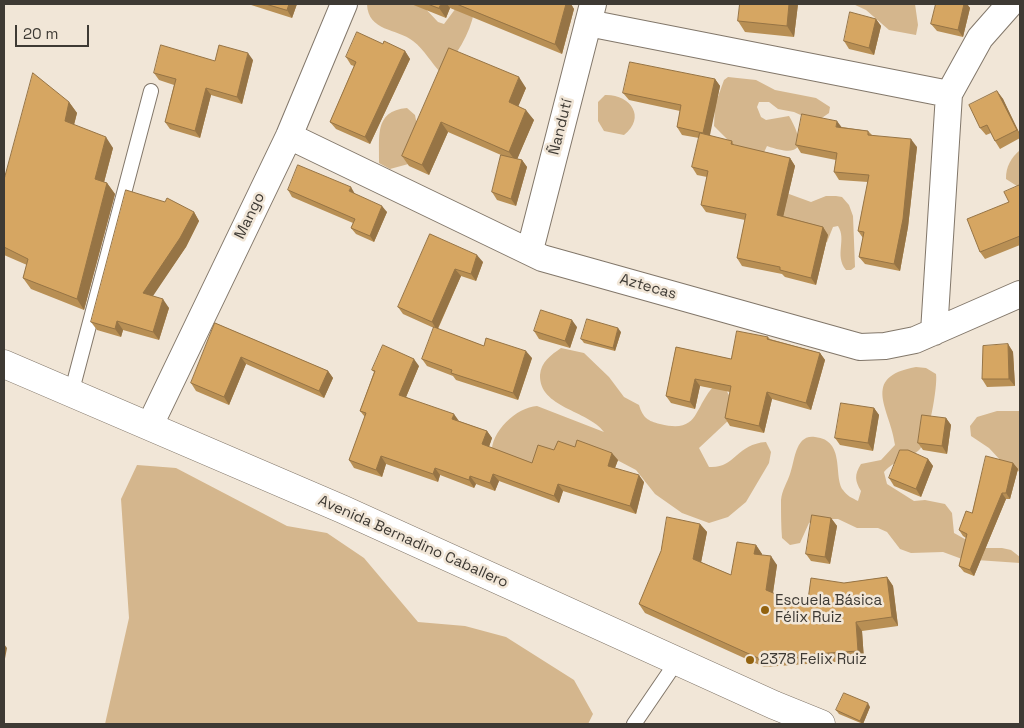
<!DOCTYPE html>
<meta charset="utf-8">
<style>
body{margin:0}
#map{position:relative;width:1024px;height:728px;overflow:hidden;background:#f1e6d7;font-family:"Space Grotesk",sans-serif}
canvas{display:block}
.frame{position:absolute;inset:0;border:5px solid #3e3a34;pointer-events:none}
.scale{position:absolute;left:15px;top:25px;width:74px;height:22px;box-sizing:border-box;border:2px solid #3e3a34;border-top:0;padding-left:6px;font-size:15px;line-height:18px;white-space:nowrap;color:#3e3a34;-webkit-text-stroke:4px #f1e6d7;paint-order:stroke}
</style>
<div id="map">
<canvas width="1024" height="728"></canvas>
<div class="frame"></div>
<div class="scale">20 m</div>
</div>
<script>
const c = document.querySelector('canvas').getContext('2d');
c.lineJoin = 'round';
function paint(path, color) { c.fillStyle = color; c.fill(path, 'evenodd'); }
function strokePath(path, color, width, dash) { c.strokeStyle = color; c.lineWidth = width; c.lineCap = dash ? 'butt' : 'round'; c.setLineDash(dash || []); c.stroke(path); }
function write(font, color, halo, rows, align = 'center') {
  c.font = font + ' "Space Grotesk",sans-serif'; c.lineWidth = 5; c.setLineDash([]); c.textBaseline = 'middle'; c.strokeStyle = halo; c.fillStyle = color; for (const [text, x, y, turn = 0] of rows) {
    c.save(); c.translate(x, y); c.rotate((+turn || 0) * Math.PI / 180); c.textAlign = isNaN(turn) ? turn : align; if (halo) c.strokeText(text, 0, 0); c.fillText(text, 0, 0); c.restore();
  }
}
const green = new Path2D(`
 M 367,4 L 421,4 L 438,22 L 444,24 L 456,8 L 474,12 C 470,34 456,56 441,73 C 431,63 425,50 413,41 C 397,28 368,32 367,4 Z
 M 853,4 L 915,4 L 918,25 L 916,35 L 889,30 L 866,10 Z
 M 728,77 L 756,80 L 775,90 L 816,98 L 830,107 L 829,113 L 816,122 L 794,112 L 778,109 L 769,102 L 759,102 L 757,107 L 761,117 L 766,120 L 789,116 C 805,144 804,159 767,146 L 760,161 L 729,141 L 714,126 L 715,105 L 724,80 Z
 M 605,95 C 630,94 647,117 624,135 L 604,131 L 598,121 L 598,102 Z
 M 407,108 L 415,115 L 417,125 L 412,163 L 390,169 L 379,163 C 380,138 373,111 407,108 Z
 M 1020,150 L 1020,188 L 1006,179 C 1006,166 1011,158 1020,150 Z
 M 789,194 L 811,202 L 826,196 L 836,196 L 842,197 L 849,205 L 853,216 L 855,267 L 851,270 L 846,270 C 834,255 847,240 838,226 L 833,227 L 827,242 L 790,241 L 777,206 L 783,196 Z
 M 561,348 L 584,353 L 609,377 L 624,397 L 639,405 C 643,418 648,421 660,424 C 700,434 693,408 714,386 L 725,388 L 730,397 L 730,419 L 699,448 L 709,467 C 735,469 736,444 766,442 L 771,452 L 769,463 L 746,502 L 728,517 L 709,523 L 682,513 L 655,494 L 636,470 L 617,460 L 553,472 L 492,453 C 490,432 517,407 537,406 L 604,432 C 588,410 539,408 540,375 C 541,362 551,355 561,348 Z
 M 916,367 L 926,368 L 936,374 C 938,386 928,441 920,449 C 911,459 895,459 884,472 L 887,484 L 914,501 L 925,500 L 945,504 L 952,513 L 954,533 L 981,548 L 1002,548 L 1011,550 L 1020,557 L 1020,563 L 962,559 L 943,552 L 911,553 L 900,549 L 887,532 L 878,528 L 857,528 L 838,519 L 818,519 L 809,523 L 800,543 L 790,545 L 782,538 C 781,526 781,512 781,500 C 782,490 787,483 790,474 C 795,461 795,434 815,437 C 846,440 833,477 843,490 C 847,496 852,498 858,501 L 861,491 C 855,481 854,475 861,464 L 881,460 L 895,445 C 891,410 859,377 916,367 Z
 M 997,411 L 1020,411 L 1020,472 L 1003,463 L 989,448 L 971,436 L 970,426 L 977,417 Z
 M 137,465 L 176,468 L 287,526 L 327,533 L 364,558 L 418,622 L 465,626 L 506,637 L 574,680 L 593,714 L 588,724 L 105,724 L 129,618 L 121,499 Z`);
const lane = new Path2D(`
 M 71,394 L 151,91
 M 634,724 L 677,661`);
const street = new Path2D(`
 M 588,23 L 949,94
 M 289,136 L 542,258 L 860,347 L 885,346 L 915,340 L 1020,294
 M 530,250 L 593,4
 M 934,332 L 949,94 L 980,38 L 1010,4
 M 150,425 L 289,136 L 344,4`);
const primary = new Path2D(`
 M 4,364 L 342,509 L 774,705 L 821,724`);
const wall = new Path2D(`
 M 248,4 L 297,4 L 292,18 Z
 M 411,4 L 571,4 L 574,9 L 562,54 L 450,8 L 446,18 Z
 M 740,4 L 798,4 L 794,37 L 745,32 L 738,21 Z
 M 936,4 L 967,4 L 970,8 L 963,37 L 937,31 L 931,24 Z
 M 876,19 L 881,26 L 874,55 L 849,49 L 844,41 Z
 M 383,44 L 405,51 L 410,59 L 370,144 L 336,129 L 330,122 L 354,66 L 351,65 L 346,57 Z
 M 449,48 L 526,88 L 518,106 L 534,120 L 517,159 L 522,160 L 527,167 L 516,206 L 497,200 L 492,192 L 501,155 L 448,132 L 429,175 L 409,166 L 402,156 Z
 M 253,60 L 242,104 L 211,95 L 200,138 L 170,129 L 165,122 L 174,85 L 159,80 L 154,73 L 215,61 Z
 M 715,79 L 720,86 L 709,136 L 732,141 L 734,145 L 790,158 L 795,166 L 783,216 L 823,227 L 828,235 L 816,285 L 785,277 L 782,274 L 742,266 L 737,258 L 745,220 L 706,212 L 701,205 L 707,177 L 697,175 L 692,167 L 699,138 L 682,135 L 677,127 L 680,111 L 629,100 L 623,93 Z
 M 997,91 L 1003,99 L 1020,134 L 1020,138 L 1000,149 L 995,141 L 991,133 L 986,135 L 980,128 Z
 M 69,102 L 77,113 L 74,125 L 113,148 L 104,182 L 107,183 L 115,194 L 84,310 L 31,289 L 23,278 L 27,265 L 4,255 L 4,180 Z
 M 842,127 L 868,131 L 872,135 L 917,147 L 908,227 L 900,271 L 865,264 L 859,257 L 863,238 L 858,231 L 868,182 L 839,180 L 834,172 L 836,160 L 801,153 L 796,145 Z
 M 1020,185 L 1020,245 L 985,259 L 980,252 L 1009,202 Z
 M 288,190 L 355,194 L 387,212 L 374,242 L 356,234 L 351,228 L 353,223 L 292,197 Z
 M 194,212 L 199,221 L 186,247 L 152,296 L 169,308 L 159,340 L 123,330 L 121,337 L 97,330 L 91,322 Z
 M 430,234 L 483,262 L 476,281 L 461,276 L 438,329 L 484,346 L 532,358 L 518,400 L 456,380 L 453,376 L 427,366 L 422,359 L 434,328 L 403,314 L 398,307 Z
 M 215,323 L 328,371 L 333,378 L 324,398 L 246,364 L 229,405 L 196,391 L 191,383 Z
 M 577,327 L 570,348 L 539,339 L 534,331 Z
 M 621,332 L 615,351 L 584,343 L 581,339 Z
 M 768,337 L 770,339 L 820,353 L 825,360 L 811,410 L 772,399 L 764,433 L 730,426 L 725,418 L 730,392 L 700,386 L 695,409 L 671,403 L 666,396 L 676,347 L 731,359 Z
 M 1008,344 L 1013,352 L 1015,386 L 987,387 L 982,379 Z
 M 419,366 L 406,397 L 459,421 L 487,431 L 492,438 L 489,447 L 532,463 L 554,450 L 575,447 L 618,460 L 615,468 L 644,482 L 636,514 L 563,491 L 559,503 L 499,481 L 495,491 L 476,484 L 474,488 L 440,475 L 438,482 L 386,464 L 382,477 L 354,468 L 349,460 L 365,417 L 360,411 L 374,372 L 372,370 Z
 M 874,408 L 879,415 L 873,451 L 840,445 L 835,438 Z
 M 946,418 L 951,425 L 947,454 L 923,450 L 918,443 Z
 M 928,459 L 933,466 L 921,497 L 894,486 L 889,478 Z
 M 1013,463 L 1018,469 L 1010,499 L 1006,499 L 974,576 L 964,572 L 959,566 L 966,538 L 963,536 L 959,530 Z
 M 831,518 L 837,526 L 830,564 L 811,561 L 806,554 Z
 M 700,524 L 707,532 L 701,562 L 731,575 L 756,545 L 762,554 L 762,555 L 777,565 L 773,593 L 807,607 L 844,583 L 887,577 L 893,586 L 898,626 L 862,631 L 864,660 L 764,667 L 645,613 L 639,604 Z
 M 870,707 L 863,724 L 839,714 L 836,710 Z`);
const shadedWall = new Path2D(`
 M 289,4 L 297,4 L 292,18 L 287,10 Z
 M 441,4 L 447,4 L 450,8 L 446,18 L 439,8 Z
 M 566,4 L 571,4 L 574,9 L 562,54 L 555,44 Z
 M 789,4 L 798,4 L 794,37 L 787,26 Z
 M 964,4 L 967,4 L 970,8 L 963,37 L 958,30 Z
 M 876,19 L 881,26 L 874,55 L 869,48 Z
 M 405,51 L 410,59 L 370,144 L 365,137 Z
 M 248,53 L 253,60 L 242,104 L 237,97 Z
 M 519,77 L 526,88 L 516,112 L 509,102 Z
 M 715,79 L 720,86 L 709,140 L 703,133 Z
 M 206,88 L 211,95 L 200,138 L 195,131 Z
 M 997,91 L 1003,99 L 1020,135 L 1017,130 Z
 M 69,102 L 77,113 L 72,132 L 65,121 Z
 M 526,110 L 534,120 L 516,162 L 509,152 Z
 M 837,121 L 843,129 L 836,127 Z
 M 441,122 L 448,132 L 429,175 L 422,165 Z
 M 106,137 L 113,148 L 102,190 L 95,179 Z
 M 911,139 L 917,147 L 908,227 L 900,271 L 894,264 Z
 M 790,158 L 795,166 L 782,222 L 777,215 Z
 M 522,160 L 527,167 L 516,206 L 511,199 Z
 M 107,183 L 115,194 L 84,310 L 77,299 Z
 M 351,187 L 355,194 L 349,191 Z
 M 382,206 L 387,212 L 374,242 L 370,236 Z
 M 194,212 L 199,221 L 186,247 L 149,302 L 143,293 Z
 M 823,227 L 828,235 L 816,285 L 811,278 Z
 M 477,255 L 483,262 L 476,281 L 471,274 Z
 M 455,269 L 461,276 L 437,330 L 432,322 Z
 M 163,299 L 169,308 L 159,340 L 153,332 Z
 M 572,320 L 577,327 L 570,348 L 565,341 Z
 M 117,321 L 123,330 L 121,337 L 115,329 Z
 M 618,328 L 621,332 L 615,351 L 613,348 Z
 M 1008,344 L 1013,352 L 1015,386 L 1009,379 Z
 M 526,351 L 532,358 L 518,400 L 513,393 Z
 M 820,353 L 825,360 L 811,410 L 806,403 Z
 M 241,357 L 246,364 L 229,405 L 224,397 Z
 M 414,359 L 419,366 L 404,402 L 399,395 Z
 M 328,371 L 333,378 L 324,398 L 319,391 Z
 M 695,379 L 700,386 L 695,409 L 690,402 Z
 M 767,392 L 772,399 L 764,433 L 759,426 Z
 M 874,408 L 879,415 L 873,451 L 868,443 Z
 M 454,414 L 459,421 L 452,419 Z
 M 946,418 L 951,425 L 947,454 L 942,446 Z
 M 487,431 L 492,438 L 487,452 L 482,444 Z
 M 612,453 L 618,460 L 613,473 L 608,466 Z
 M 381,456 L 386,464 L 382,477 L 376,470 Z
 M 928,459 L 933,466 L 921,497 L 916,489 Z
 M 1013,463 L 1018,469 L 1010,499 L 1006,493 Z
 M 435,468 L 440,475 L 438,482 L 433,474 Z
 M 493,474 L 499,481 L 495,491 L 490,483 Z
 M 639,475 L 644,482 L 636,514 L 630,506 Z
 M 470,476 L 476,484 L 474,488 L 469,480 Z
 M 558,484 L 563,491 L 559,503 L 554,496 Z
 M 1002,493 L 1006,499 L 974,576 L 970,570 Z
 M 831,518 L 837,526 L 830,564 L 825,557 Z
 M 700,524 L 707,532 L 700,568 L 693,559 Z
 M 756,545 L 762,554 L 760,563 L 754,554 Z
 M 771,556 L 777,565 L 772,599 L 766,590 Z
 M 887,577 L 893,586 L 898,626 L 892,617 Z
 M 856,622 L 862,631 L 864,660 L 858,651 Z
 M 4,644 L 7,648 L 4,664 Z
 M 868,703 L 870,707 L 863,724 L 862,724 L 860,721 Z`);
const building = new Path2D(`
 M 266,4 L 289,4 L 287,10 Z
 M 428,4 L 441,4 L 439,8 Z
 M 457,4 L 566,4 L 555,44 Z
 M 740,4 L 789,4 L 787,26 L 738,21 Z
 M 936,4 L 964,4 L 958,30 L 931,24 Z
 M 850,12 L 876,19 L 869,48 L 844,41 Z
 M 357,32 L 383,44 L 384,41 L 405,51 L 365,137 L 330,122 L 356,62 L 346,57 Z
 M 161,45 L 215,61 L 219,45 L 248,53 L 237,97 L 206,88 L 195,131 L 165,122 L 176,79 L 154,73 Z
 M 449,48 L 519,77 L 509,102 L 526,110 L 509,152 L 441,122 L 422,165 L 402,156 Z
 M 630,62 L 715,79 L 703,133 L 677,127 L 681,105 L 623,93 Z
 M 33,73 L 69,102 L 65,121 L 106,137 L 95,179 L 107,183 L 77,299 L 23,278 L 28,259 L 4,247 L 4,180 Z
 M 997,91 L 1017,130 L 995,141 L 987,125 L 980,128 L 969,105 Z
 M 802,114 L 837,121 L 836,127 L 868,131 L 868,135 L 911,139 L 903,219 L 894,264 L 859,257 L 864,232 L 858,231 L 869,175 L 834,172 L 837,153 L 796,145 Z
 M 700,133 L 732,141 L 731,144 L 790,158 L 777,215 L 823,227 L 811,278 L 780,270 L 780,267 L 737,258 L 746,214 L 701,205 L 708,171 L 692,167 Z
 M 501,155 L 522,160 L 511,199 L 492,192 Z
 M 298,165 L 351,187 L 349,191 L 382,206 L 370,236 L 351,228 L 355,219 L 288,190 Z
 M 1020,185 L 1020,236 L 980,252 L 967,219 L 1009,202 L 1004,192 Z
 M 126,190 L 165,202 L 167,198 L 194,212 L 180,238 L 143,293 L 163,299 L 153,332 L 117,321 L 115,329 L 91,322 Z
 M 430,234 L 477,255 L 471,274 L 455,269 L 432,322 L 398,307 Z
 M 541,310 L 572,320 L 565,341 L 534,331 Z
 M 587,319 L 618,328 L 613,348 L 581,339 Z
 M 215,323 L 328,371 L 319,391 L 241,357 L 224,397 L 191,383 Z
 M 434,327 L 484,346 L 486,338 L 526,351 L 513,393 L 451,373 L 452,370 L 422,359 Z
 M 737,331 L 768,337 L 767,339 L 820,353 L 806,403 L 767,392 L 759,426 L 725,418 L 731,386 L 695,379 L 690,402 L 666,396 L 676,347 L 731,359 Z
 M 1008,344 L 1009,379 L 982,379 L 983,346 Z
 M 383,345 L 414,359 L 399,395 L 454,414 L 452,419 L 487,431 L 482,444 L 532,463 L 538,445 L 554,450 L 558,441 L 575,447 L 577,440 L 612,453 L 608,466 L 639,475 L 630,506 L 558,484 L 554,496 L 493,474 L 490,483 L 470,476 L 469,480 L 435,468 L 433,474 L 381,456 L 376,470 L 349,460 L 366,413 L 360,411 L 375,371 L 372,370 Z
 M 841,403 L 874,408 L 868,443 L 835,438 Z
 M 922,415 L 946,418 L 942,446 L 918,443 Z
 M 900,450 L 908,450 L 928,459 L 916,489 L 889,478 Z
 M 986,456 L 1013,463 L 1006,493 L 1002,493 L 970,570 L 959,566 L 967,534 L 959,530 L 966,511 L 972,513 Z
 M 812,515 L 831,518 L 825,557 L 806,554 Z
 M 667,517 L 700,524 L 693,559 L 731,575 L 737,542 L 756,545 L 754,554 L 771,556 L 766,590 L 807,607 L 811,578 L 844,583 L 887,577 L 892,617 L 856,622 L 858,651 L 758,658 L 639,604 L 661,551 Z
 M 844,693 L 868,703 L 860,721 L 836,710 Z`);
const markers = [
 [765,610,5,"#92620f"],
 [750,660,5,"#92620f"]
];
const streetNames = [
 ["Ñandutí",561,127,-76],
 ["Mango",250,216,-64],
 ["Aztecas",648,287,16],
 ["Avenida Bernadino Caballero",413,542,24]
];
const poiNames = [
 ["Escuela Básica",775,601],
 ["Félix Ruiz",775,618],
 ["2378 Felix Ruiz",760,660]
];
paint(green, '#d4b68d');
strokePath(lane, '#82776a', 16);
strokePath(street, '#82776a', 28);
strokePath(primary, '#82776a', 29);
strokePath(lane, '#fff', 14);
strokePath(street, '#fff', 26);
strokePath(primary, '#fff', 28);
paint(wall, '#b88f54');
paint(shadedWall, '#967445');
paint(building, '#d6a662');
strokePath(building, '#967445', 1);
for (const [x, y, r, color] of markers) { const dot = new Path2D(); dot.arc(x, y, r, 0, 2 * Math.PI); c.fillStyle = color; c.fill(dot); strokePath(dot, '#f1e6d7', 2); }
write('15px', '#3e3a34', '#f1e6d7', streetNames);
write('15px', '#3e3a34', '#f1e6d7', poiNames, 'left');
</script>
